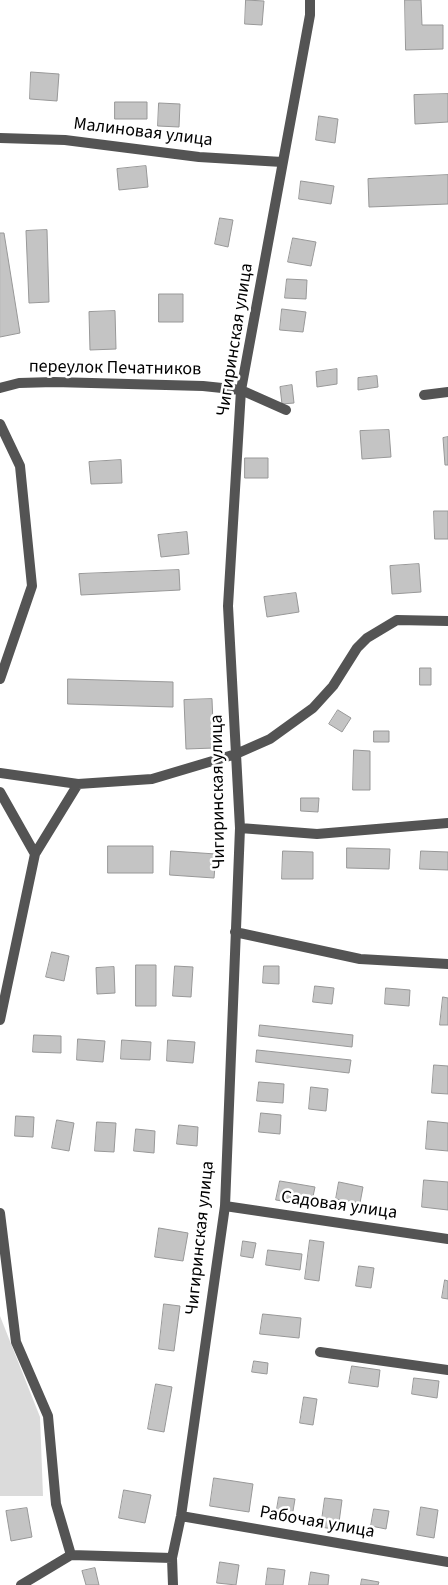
<!DOCTYPE html>
<meta charset="utf-8">
<style>
body{margin:0}
canvas{display:block;background:#fff}
</style>
<canvas width="448" height="1585"></canvas>
<script>
const c = document.querySelector('canvas').getContext('2d');
c.lineJoin = 'round';
function paint(path, color) { c.fillStyle = color; c.fill(path, 'evenodd'); }
function strokePath(path, color, width, dash) { c.strokeStyle = color; c.lineWidth = width; c.lineCap = dash ? 'butt' : 'round'; c.setLineDash(dash || []); c.stroke(path); }
function write(font, color, halo, rows, align = 'center') {
  c.font = font + ' "Source Sans 3",sans-serif'; c.lineWidth = 5; c.setLineDash([]); c.textBaseline = 'middle'; c.strokeStyle = halo; c.fillStyle = color; for (const [text, x, y, turn = 0] of rows) {
    c.save(); c.translate(x, y); c.rotate((+turn || 0) * Math.PI / 180); c.textAlign = isNaN(turn) ? turn : align; if (halo) c.strokeText(text, 0, 0); c.fillText(text, 0, 0); c.restore();
  }
}
const green = new Path2D(`
 M 0,1316 L 40,1417 L 43,1496 L 0,1496 Z`);
const building = new Path2D(`
 M 246,0 L 264,1 L 262,25 L 245,24 Z
 M 405,0 L 421,0 L 422,25 L 443,25 L 443,49 L 406,50 Z
 M 31,72 L 59,74 L 57,101 L 30,99 Z
 M 448,94 L 448,122 L 415,124 L 414,95 Z
 M 115,102 L 147,102 L 147,119 L 115,119 Z
 M 159,103 L 180,104 L 179,127 L 158,126 Z
 M 319,116 L 338,119 L 335,143 L 316,140 Z
 M 146,166 L 148,187 L 119,190 L 117,169 Z
 M 448,175 L 448,204 L 369,207 L 368,179 Z
 M 301,181 L 334,186 L 331,204 L 299,199 Z
 M 220,218 L 233,220 L 228,247 L 215,244 Z
 M 47,230 L 49,302 L 29,303 L 26,231 Z
 M 0,233 L 4,233 L 20,333 L 0,337 Z
 M 293,238 L 316,242 L 311,266 L 288,262 Z
 M 287,279 L 307,280 L 306,299 L 285,298 Z
 M 159,294 L 183,294 L 183,322 L 159,322 Z
 M 282,309 L 306,312 L 303,332 L 280,330 Z
 M 115,311 L 116,349 L 90,350 L 89,312 Z
 M 337,369 L 337,384 L 317,387 L 316,372 Z
 M 377,376 L 378,387 L 358,390 L 358,378 Z
 M 292,385 L 294,403 L 282,404 L 280,387 Z
 M 389,430 L 391,457 L 362,459 L 360,431 Z
 M 448,437 L 448,465 L 445,465 L 443,438 Z
 M 245,458 L 268,458 L 268,478 L 245,478 Z
 M 121,460 L 122,483 L 91,484 L 89,462 Z
 M 434,511 L 448,511 L 448,539 L 435,539 Z
 M 187,532 L 189,554 L 161,557 L 158,535 Z
 M 419,564 L 421,592 L 392,594 L 390,566 Z
 M 179,570 L 180,590 L 81,595 L 79,574 Z
 M 296,593 L 299,612 L 267,617 L 264,597 Z
 M 420,668 L 431,668 L 431,685 L 420,685 Z
 M 68,679 L 173,682 L 173,707 L 68,704 Z
 M 212,699 L 214,748 L 186,749 L 184,700 Z
 M 338,710 L 351,718 L 342,732 L 329,724 Z
 M 374,731 L 389,731 L 389,742 L 374,742 Z
 M 354,750 L 370,751 L 370,790 L 353,790 Z
 M 301,798 L 319,798 L 318,812 L 301,811 Z
 M 108,846 L 153,846 L 153,873 L 108,873 Z
 M 347,848 L 390,849 L 389,869 L 347,868 Z
 M 171,851 L 216,854 L 214,878 L 170,875 Z
 M 283,851 L 313,852 L 313,879 L 282,879 Z
 M 421,851 L 448,852 L 448,870 L 420,869 Z
 M 52,952 L 69,956 L 64,981 L 46,977 Z
 M 136,965 L 156,965 L 156,1006 L 136,1006 Z
 M 175,966 L 193,967 L 191,997 L 173,996 Z
 M 264,966 L 279,966 L 279,984 L 263,983 Z
 M 114,967 L 115,993 L 97,994 L 96,968 Z
 M 315,986 L 334,988 L 332,1004 L 313,1002 Z
 M 386,988 L 410,990 L 409,1006 L 385,1004 Z
 M 443,997 L 448,998 L 448,1025 L 440,1025 Z
 M 260,1025 L 353,1035 L 352,1047 L 259,1036 Z
 M 34,1035 L 61,1036 L 61,1053 L 33,1052 Z
 M 78,1039 L 105,1041 L 103,1062 L 77,1060 Z
 M 122,1040 L 151,1042 L 150,1060 L 121,1059 Z
 M 168,1040 L 195,1042 L 193,1063 L 167,1061 Z
 M 257,1050 L 351,1060 L 349,1073 L 256,1062 Z
 M 434,1065 L 448,1066 L 448,1094 L 432,1093 Z
 M 259,1082 L 284,1084 L 283,1103 L 257,1101 Z
 M 311,1087 L 328,1089 L 326,1111 L 309,1109 Z
 M 261,1113 L 281,1115 L 280,1134 L 259,1132 Z
 M 16,1116 L 34,1117 L 33,1137 L 15,1136 Z
 M 57,1120 L 74,1123 L 69,1151 L 52,1148 Z
 M 428,1121 L 448,1123 L 448,1151 L 426,1149 Z
 M 97,1122 L 116,1123 L 114,1152 L 95,1151 Z
 M 179,1125 L 198,1127 L 197,1146 L 177,1144 Z
 M 136,1129 L 155,1131 L 154,1153 L 134,1151 Z
 M 424,1180 L 448,1182 L 448,1210 L 422,1207 Z
 M 280,1181 L 315,1187 L 311,1206 L 276,1200 Z
 M 339,1182 L 363,1187 L 360,1203 L 336,1199 Z
 M 159,1228 L 188,1233 L 183,1261 L 155,1257 Z
 M 310,1240 L 324,1242 L 319,1281 L 305,1279 Z
 M 243,1241 L 256,1243 L 253,1258 L 241,1256 Z
 M 268,1250 L 302,1254 L 300,1270 L 266,1265 Z
 M 359,1266 L 374,1268 L 371,1288 L 356,1286 Z
 M 445,1280 L 448,1281 L 448,1299 L 442,1298 Z
 M 164,1304 L 180,1306 L 174,1351 L 159,1349 Z
 M 263,1314 L 301,1318 L 299,1338 L 260,1334 Z
 M 254,1361 L 268,1363 L 267,1374 L 252,1372 Z
 M 352,1366 L 380,1370 L 378,1387 L 349,1383 Z
 M 414,1378 L 439,1381 L 437,1398 L 412,1394 Z
 M 156,1384 L 172,1387 L 164,1432 L 148,1429 Z
 M 304,1397 L 317,1399 L 313,1425 L 300,1423 Z
 M 214,1478 L 253,1484 L 249,1512 L 210,1506 Z
 M 124,1490 L 151,1495 L 145,1523 L 119,1518 Z
 M 279,1497 L 295,1499 L 292,1517 L 276,1515 Z
 M 325,1498 L 342,1500 L 338,1530 L 321,1527 Z
 M 421,1507 L 438,1510 L 434,1538 L 417,1535 Z
 M 27,1508 L 32,1537 L 11,1541 L 6,1511 Z
 M 374,1509 L 389,1511 L 386,1529 L 371,1526 Z
 M 220,1562 L 239,1565 L 236,1585 L 217,1583 Z
 M 95,1568 L 99,1585 L 86,1585 L 82,1571 Z
 M 268,1568 L 285,1570 L 283,1585 L 266,1585 Z
 M 311,1572 L 329,1575 L 328,1585 L 309,1585 Z
 M 362,1579 L 379,1582 L 378,1585 L 361,1585 Z`);
const minor = new Path2D(`
 M 0,138 L 65,140 L 199,157 L 282,162
 M 0,388 L 19,383 L 54,382 L 203,386 L 241,390 L 286,410
 M 424,395 L 448,392
 M 0,424 L 20,466 L 32,586 L 0,679
 M 0,773 L 78,784 L 152,779 L 236,754 L 270,739 L 313,708 L 333,686 L 357,648 L 367,638 L 397,620 L 448,621
 M 0,792 L 35,854 L 0,1020
 M 240,828 L 317,834 L 448,823
 M 35,854 L 78,784
 M 235,932 L 360,959 L 448,964
 M 225,1206 L 448,1239
 M 0,1213 L 16,1342 L 48,1416 L 56,1504 L 71,1555 L 172,1558
 M 320,1352 L 448,1370
 M 181,1516 L 448,1562
 M 21,1585 L 71,1555
 M 173,1585 L 172,1558 L 181,1516 L 225,1206 L 240,828 L 228,606 L 241,390 L 310,15 L 310,0`);
const streetNames = [
 ["Малиновая улица",143,133,7],
 ["Чигиринская улица",236,340,-81],
 ["переулок Печатников",115,369,1],
 ["Чигиринская улица",219,792,-91],
 ["Садовая улица",339,1206,8],
 ["Чигиринская улица",201,1238,-84],
 ["Рабочая улица",317,1523,10]
];
paint(green, '#dbdbdb');
paint(building, '#c4c4c4');
strokePath(building, '#989898', 1);
strokePath(minor, '#545454', 10);
write('18px', '#000', '#fff', streetNames);
</script>
